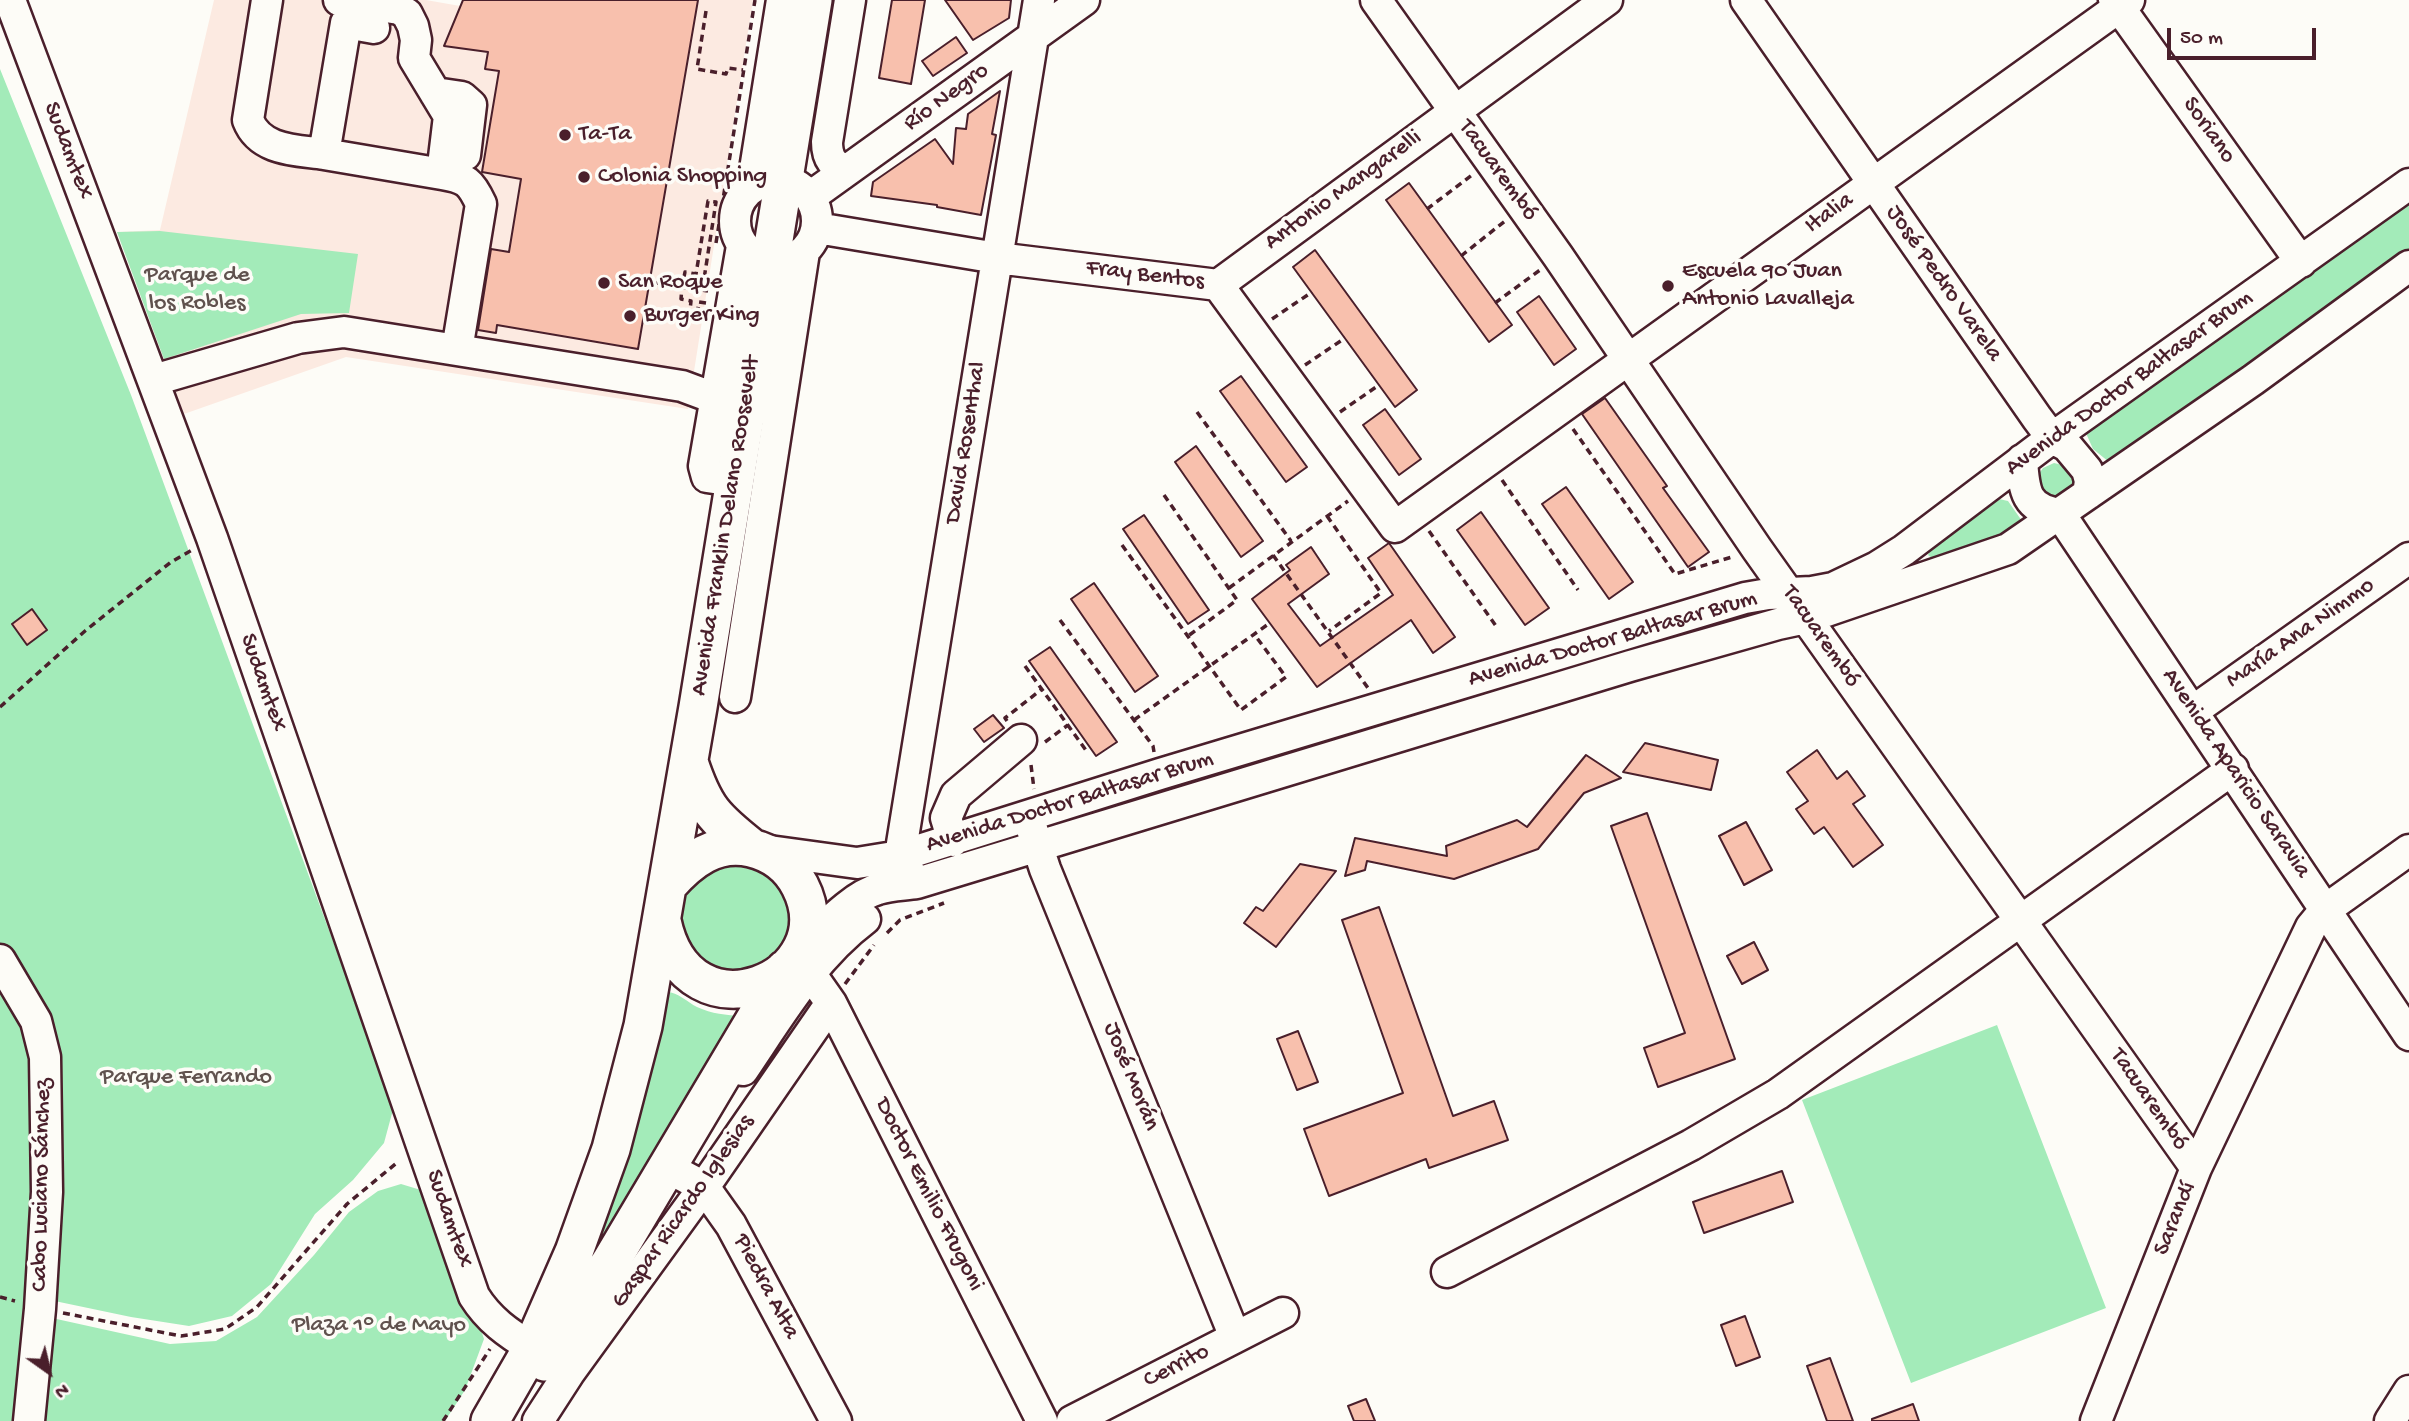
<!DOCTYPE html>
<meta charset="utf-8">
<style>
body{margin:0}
#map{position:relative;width:2409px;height:1421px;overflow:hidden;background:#fdfcf7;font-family:"Gochi Hand",sans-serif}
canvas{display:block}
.north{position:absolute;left:14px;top:1337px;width:70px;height:70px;-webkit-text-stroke:5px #fdfcf7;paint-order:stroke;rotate:146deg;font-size:19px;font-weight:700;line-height:28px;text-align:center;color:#4a1f2b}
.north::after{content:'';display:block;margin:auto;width:24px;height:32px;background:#4a1f2b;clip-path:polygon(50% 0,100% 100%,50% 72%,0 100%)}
.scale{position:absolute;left:2167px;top:28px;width:149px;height:32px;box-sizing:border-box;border:4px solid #4a1f2b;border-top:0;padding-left:9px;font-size:21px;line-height:24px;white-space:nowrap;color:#4a1f2b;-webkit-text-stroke:5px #fdfcf7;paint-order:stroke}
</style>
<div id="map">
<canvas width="2409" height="1421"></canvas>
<div class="north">N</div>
<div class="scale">50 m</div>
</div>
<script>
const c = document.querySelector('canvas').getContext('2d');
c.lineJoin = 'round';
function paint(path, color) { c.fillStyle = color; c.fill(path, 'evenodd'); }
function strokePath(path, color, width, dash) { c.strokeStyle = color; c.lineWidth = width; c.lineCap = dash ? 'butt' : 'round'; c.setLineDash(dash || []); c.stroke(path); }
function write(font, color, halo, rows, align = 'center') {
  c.font = font + ' "Gochi Hand",sans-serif'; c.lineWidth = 7; c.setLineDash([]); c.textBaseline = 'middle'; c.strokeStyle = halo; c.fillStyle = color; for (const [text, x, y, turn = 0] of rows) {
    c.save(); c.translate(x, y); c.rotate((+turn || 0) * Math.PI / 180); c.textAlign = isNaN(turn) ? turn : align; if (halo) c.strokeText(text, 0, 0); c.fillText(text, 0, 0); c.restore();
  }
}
const built = new Path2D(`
 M 214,0 L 426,0 L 636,37 L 642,0 L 753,0 L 688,409 L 346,357 L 184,414 L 117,232 L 160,230 Z`);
const green = new Path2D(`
 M 0,69 L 131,395 L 394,1106 L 384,1143 L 353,1180 L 315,1214 L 271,1284 L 232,1316 L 189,1326 L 131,1317 L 26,1295 L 12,1421 L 0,1421 Z
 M 2409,199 L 2409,249 L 2109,462 L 2093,449 L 2085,431 Z
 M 160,231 L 358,254 L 349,313 L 301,314 L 164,359 L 117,232 Z
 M 2054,463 C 2071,466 2079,480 2071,495 L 2047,501 L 2036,478 L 2043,468 Z
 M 1999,499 L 2008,501 L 2022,521 L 2020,530 L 1933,559 L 1928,555 L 1930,551 Z
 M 755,864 L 777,878 L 795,913 L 778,962 L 716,978 L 676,928 L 684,890 L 715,865 Z
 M 667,992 C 678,992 687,1002 697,1007 C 712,1014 726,1015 742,1016 L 595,1254 L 591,1250 Z
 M 1997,1025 L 2106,1308 L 1911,1383 L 1802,1100 Z
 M 401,1184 L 424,1191 L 473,1306 L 484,1339 L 465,1390 L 445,1421 L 40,1421 L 52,1318 L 170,1344 L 216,1341 L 257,1317 L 314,1255 L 349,1212 L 378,1191 Z`);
const building = new Path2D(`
 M 463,0 L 698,0 L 638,349 L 497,325 L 496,333 L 478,330 L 491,249 L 509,252 L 521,179 L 482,172 L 499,71 L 485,69 L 488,52 L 444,46 Z
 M 892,0 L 925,0 L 911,84 L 879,78 Z
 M 945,0 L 1011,0 L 1009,18 L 973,40 Z
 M 956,37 L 967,53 L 933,76 L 922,61 Z
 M 1000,91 L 992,134 L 996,135 L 981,215 L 937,207 L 937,205 L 871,196 L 873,182 L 935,139 L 953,164 L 956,128 L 966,129 L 968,114 Z
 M 1409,183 L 1512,325 L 1489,342 L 1386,200 Z
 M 1315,250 L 1417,390 L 1395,407 L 1293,267 Z
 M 1539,296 L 1576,349 L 1554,365 L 1517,312 Z
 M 1241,376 L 1307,467 L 1286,482 L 1220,391 Z
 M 1605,398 L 1667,486 L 1663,488 L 1709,552 L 1688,567 L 1582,414 Z
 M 1385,409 L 1421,459 L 1399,475 L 1363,425 Z
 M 1196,446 L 1263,541 L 1241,557 L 1175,462 Z
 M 1566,487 L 1633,582 L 1609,599 L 1542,504 Z
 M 1481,512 L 1549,608 L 1525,625 L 1457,530 Z
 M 1144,515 L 1209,610 L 1188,624 L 1123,529 Z
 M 1389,543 L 1455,637 L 1433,653 L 1411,620 L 1317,687 L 1252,599 L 1290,570 L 1286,565 L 1311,547 L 1329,574 L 1288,604 L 1320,646 L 1393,595 L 1368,558 Z
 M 1094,583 L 1158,676 L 1135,692 L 1071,599 Z
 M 32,609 L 47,630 L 27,645 L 12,624 Z
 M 1050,647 L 1117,742 L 1096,756 L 1029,661 Z
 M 993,715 L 1004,728 L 984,742 L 974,729 Z
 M 1645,743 L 1718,760 L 1711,790 L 1623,772 Z
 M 1817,750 L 1837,779 L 1847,771 L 1865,796 L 1853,804 L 1883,845 L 1853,867 L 1824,827 L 1814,834 L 1796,809 L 1808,801 L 1787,772 Z
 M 1586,755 L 1621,778 L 1584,793 L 1538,849 L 1454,879 L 1367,861 L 1365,870 L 1345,876 L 1355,838 L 1447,856 L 1446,846 L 1517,820 L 1527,827 Z
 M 1647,813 L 1735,1059 L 1658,1087 L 1644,1048 L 1685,1033 L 1611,826 Z
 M 1746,822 L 1772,870 L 1744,885 L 1719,836 Z
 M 1300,864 L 1336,871 L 1276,947 L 1244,923 L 1256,907 L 1263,911 Z
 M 1379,907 L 1453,1116 L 1494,1101 L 1508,1140 L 1429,1168 L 1426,1159 L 1329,1196 L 1304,1129 L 1403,1093 L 1342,920 Z
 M 1754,942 L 1768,970 L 1742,984 L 1727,956 Z
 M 1298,1031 L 1318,1082 L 1297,1090 L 1277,1039 Z
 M 1782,1171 L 1793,1202 L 1704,1233 L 1693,1202 Z
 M 1745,1316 L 1760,1357 L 1736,1366 L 1721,1325 Z
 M 1830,1358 L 1853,1421 L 1827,1421 L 1807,1366 Z
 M 1366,1399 L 1375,1421 L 1354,1421 L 1348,1406 Z
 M 1913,1404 L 1919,1421 L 1872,1421 L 1872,1419 Z`);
const path = new Path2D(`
 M 706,11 L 697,69 L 726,74 L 728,68 L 743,70
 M 1427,209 L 1472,175
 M 716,243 L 755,0
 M 1461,256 L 1505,221
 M 656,283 L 682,287 L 685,272 L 696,274 L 708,201 L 716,202 L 704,279 L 710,280
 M 706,303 L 699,302 L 696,321 L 689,320 L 691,301 L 681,299 L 682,287 L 708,291
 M 1495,303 L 1540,270
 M 1272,319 L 1312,292
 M 1305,365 L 1345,338
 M 1197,412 L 1291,541
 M 1340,412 L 1379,385
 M 1573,429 L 1675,574 L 1732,557
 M 1502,480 L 1578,590
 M 1164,495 L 1237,600 L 1188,636
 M 1327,516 L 1381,593 L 1329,631
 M 1429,531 L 1496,626
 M 1122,545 L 1241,710 L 1286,677 L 1254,634
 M 1273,555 L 1368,688
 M 1229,588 L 1348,501
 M 1060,620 L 1153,746 L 1154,752
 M 1025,666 L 1088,753
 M 0,707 L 85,631 L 171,562 L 192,550
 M 1134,720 L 1267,625
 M 1007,721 L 1005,718 L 1042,689
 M 1045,742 L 1068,725
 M 1031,765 L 1034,789
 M 887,933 L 900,920 L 944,903
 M 845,984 L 874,945
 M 0,1297 L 15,1301
 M 63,1313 L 181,1336 L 225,1329 L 257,1307 L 347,1204 L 399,1161
 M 443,1421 L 490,1349`);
const minor = new Path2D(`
 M 10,0 L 212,538 L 474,1296 C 489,1320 508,1333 532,1348
 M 267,0 L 248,120 C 260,151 296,150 324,154
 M 339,0 L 399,9 L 407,14 L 413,26 L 416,40 L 414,58 L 449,116 L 442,174 C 466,178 471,182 481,204 L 457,350
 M 1376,0 L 1558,256 L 1757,549 L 2196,1168
 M 1746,0 L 2037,418 L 2052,438 L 2067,446 L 2087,470 L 2090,481 L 2088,494
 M 2114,0 L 2301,262
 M 374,28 L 346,23 L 324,154 L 442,174
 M 435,93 L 462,97 L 471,105 L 465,155
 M 850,168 C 833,170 827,157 827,142 L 850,0
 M735 221a41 41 0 1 1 82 0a41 41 0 1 1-82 0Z
 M 752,188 L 782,0
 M 810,197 L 1084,0
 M 817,228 L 997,258 L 1218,285 L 1395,527 L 2129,0
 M 1218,285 L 1607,0
 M 154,380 L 298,338 L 344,332 L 682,386 L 717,399 L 779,409
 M 2022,460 C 2024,492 2026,509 2060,514
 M 734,481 L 707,477 L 704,466 L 742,246
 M 2060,514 L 2409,1035
 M 735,697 L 804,252
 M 2193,711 L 2409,558
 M 1031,826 L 1045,869 L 1235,1337
 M 953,841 L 946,818 L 956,795 L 1021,740
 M 762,850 L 857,863 L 900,856 L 1160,774 L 1745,598 L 1768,594 L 1812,592 L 1833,588 L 1877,567 L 1904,550 L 2052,438 L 2409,184
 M 909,871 L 900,856 L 1039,0
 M 800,949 C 820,932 852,896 878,889 C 890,885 904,885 917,883 L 1630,666 L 1778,624 L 1806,618 L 2008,549 L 2253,380 L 2409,266
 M 0,960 L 36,1021 L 45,1057 L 47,1192 L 40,1309 L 29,1421
 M 810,973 L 831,1003 L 1042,1421
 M 743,1070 C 779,1017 813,958 865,919
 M 674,1171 L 704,1187 L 731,1225 L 836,1421
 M 1447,1272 L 1691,1145 L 1778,1094 L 2233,769
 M 538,1421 L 569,1373 L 704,1187 L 831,1003
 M 1072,1421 L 1283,1313
 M 2096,1421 L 2196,1168 L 2311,927 L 2325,910 L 2409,850
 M 2390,1421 L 2409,1391`);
const major = new Path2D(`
 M 689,762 C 704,808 714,818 752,848
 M 662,921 C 688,1046 847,978 800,886 C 790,866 772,853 751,848 C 716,840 690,860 668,885
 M 545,1362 L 610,1263 L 785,969
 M 490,1421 L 532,1348 L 574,1252 L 611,1149 L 643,1026 L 698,707 L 813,0`);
const markers = [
 [565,135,7,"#4a1f2b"],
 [584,177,7,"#4a1f2b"],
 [604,283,7,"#4a1f2b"],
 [1668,286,7,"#4a1f2b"],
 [630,316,7,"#4a1f2b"]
];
const streetNames = [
 ["Río Negro",947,98,-36],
 ["Soriano",2208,131,55],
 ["Sudamtex",67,151,69],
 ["Tacuarembó",1497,171,54],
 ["Antonio Mangarelli",1344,191,-36],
 ["Italia",1830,214,-36],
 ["Fray Bentos",1145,276,7],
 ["José Pedro Varela",1943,284,55],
 ["Avenida Doctor Baltasar Brum",2130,384,-36],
 ["David Rosenthal",967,443,-81],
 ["Avenida Franklin Delano Roosevelt",727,526,-81],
 ["María Ana Nimmo",2301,634,-35],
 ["Tacuarembó",1820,637,55],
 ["Avenida Doctor Baltasar Brum",1613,640,-16],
 ["Sudamtex",262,683,71],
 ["Avenida Aparicio Saravia",2235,774,56],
 ["Avenida Doctor Baltasar Brum",1070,803,-17],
 ["José Morán",1130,1077,68],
 ["Tacuarembó",2148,1100,55],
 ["Cabo Luciano Sánchez",43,1185,-89],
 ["Doctor Emilio Frugoni",928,1195,63],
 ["Gaspar Ricardo Iglesias",684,1212,-55],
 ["Sudamtex",448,1219,71],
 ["Sarandí",2176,1219,-68],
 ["Piedra Alta",765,1287,62],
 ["Cerrito",1177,1367,-27]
];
const poiNames = [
 ["Ta-Ta",579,135],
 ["Colonia Shopping",598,177],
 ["Escuela 90 Juan",1682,272],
 ["Antonio Lavalleja",1682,300],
 ["San Roque",618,283],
 ["Burger King",644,316]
];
const parkNames = [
 ["Parque de",197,276],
 ["los Robles",197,304],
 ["Parque Ferrando",186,1078],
 ["Plaza 1° de Mayo",379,1326]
];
paint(built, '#fceae1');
paint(green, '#a3ebb9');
paint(building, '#f8c0ad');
strokePath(building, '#4a1f2b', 2);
strokePath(minor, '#4a1f2b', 35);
strokePath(major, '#4a1f2b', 42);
strokePath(path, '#4a1f2b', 3.5, [7, 5]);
strokePath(minor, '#fdfcf7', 30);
strokePath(major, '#fdfcf7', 37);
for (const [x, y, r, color] of markers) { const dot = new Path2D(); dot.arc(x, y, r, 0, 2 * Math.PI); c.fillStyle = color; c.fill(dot); strokePath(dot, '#fdfcf7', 2.5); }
write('24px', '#4a1f2b', '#fdfcf7', streetNames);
write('24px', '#4a1f2b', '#fdfcf7', poiNames, 'left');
write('24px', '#60524e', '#fdfcf7', parkNames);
</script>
